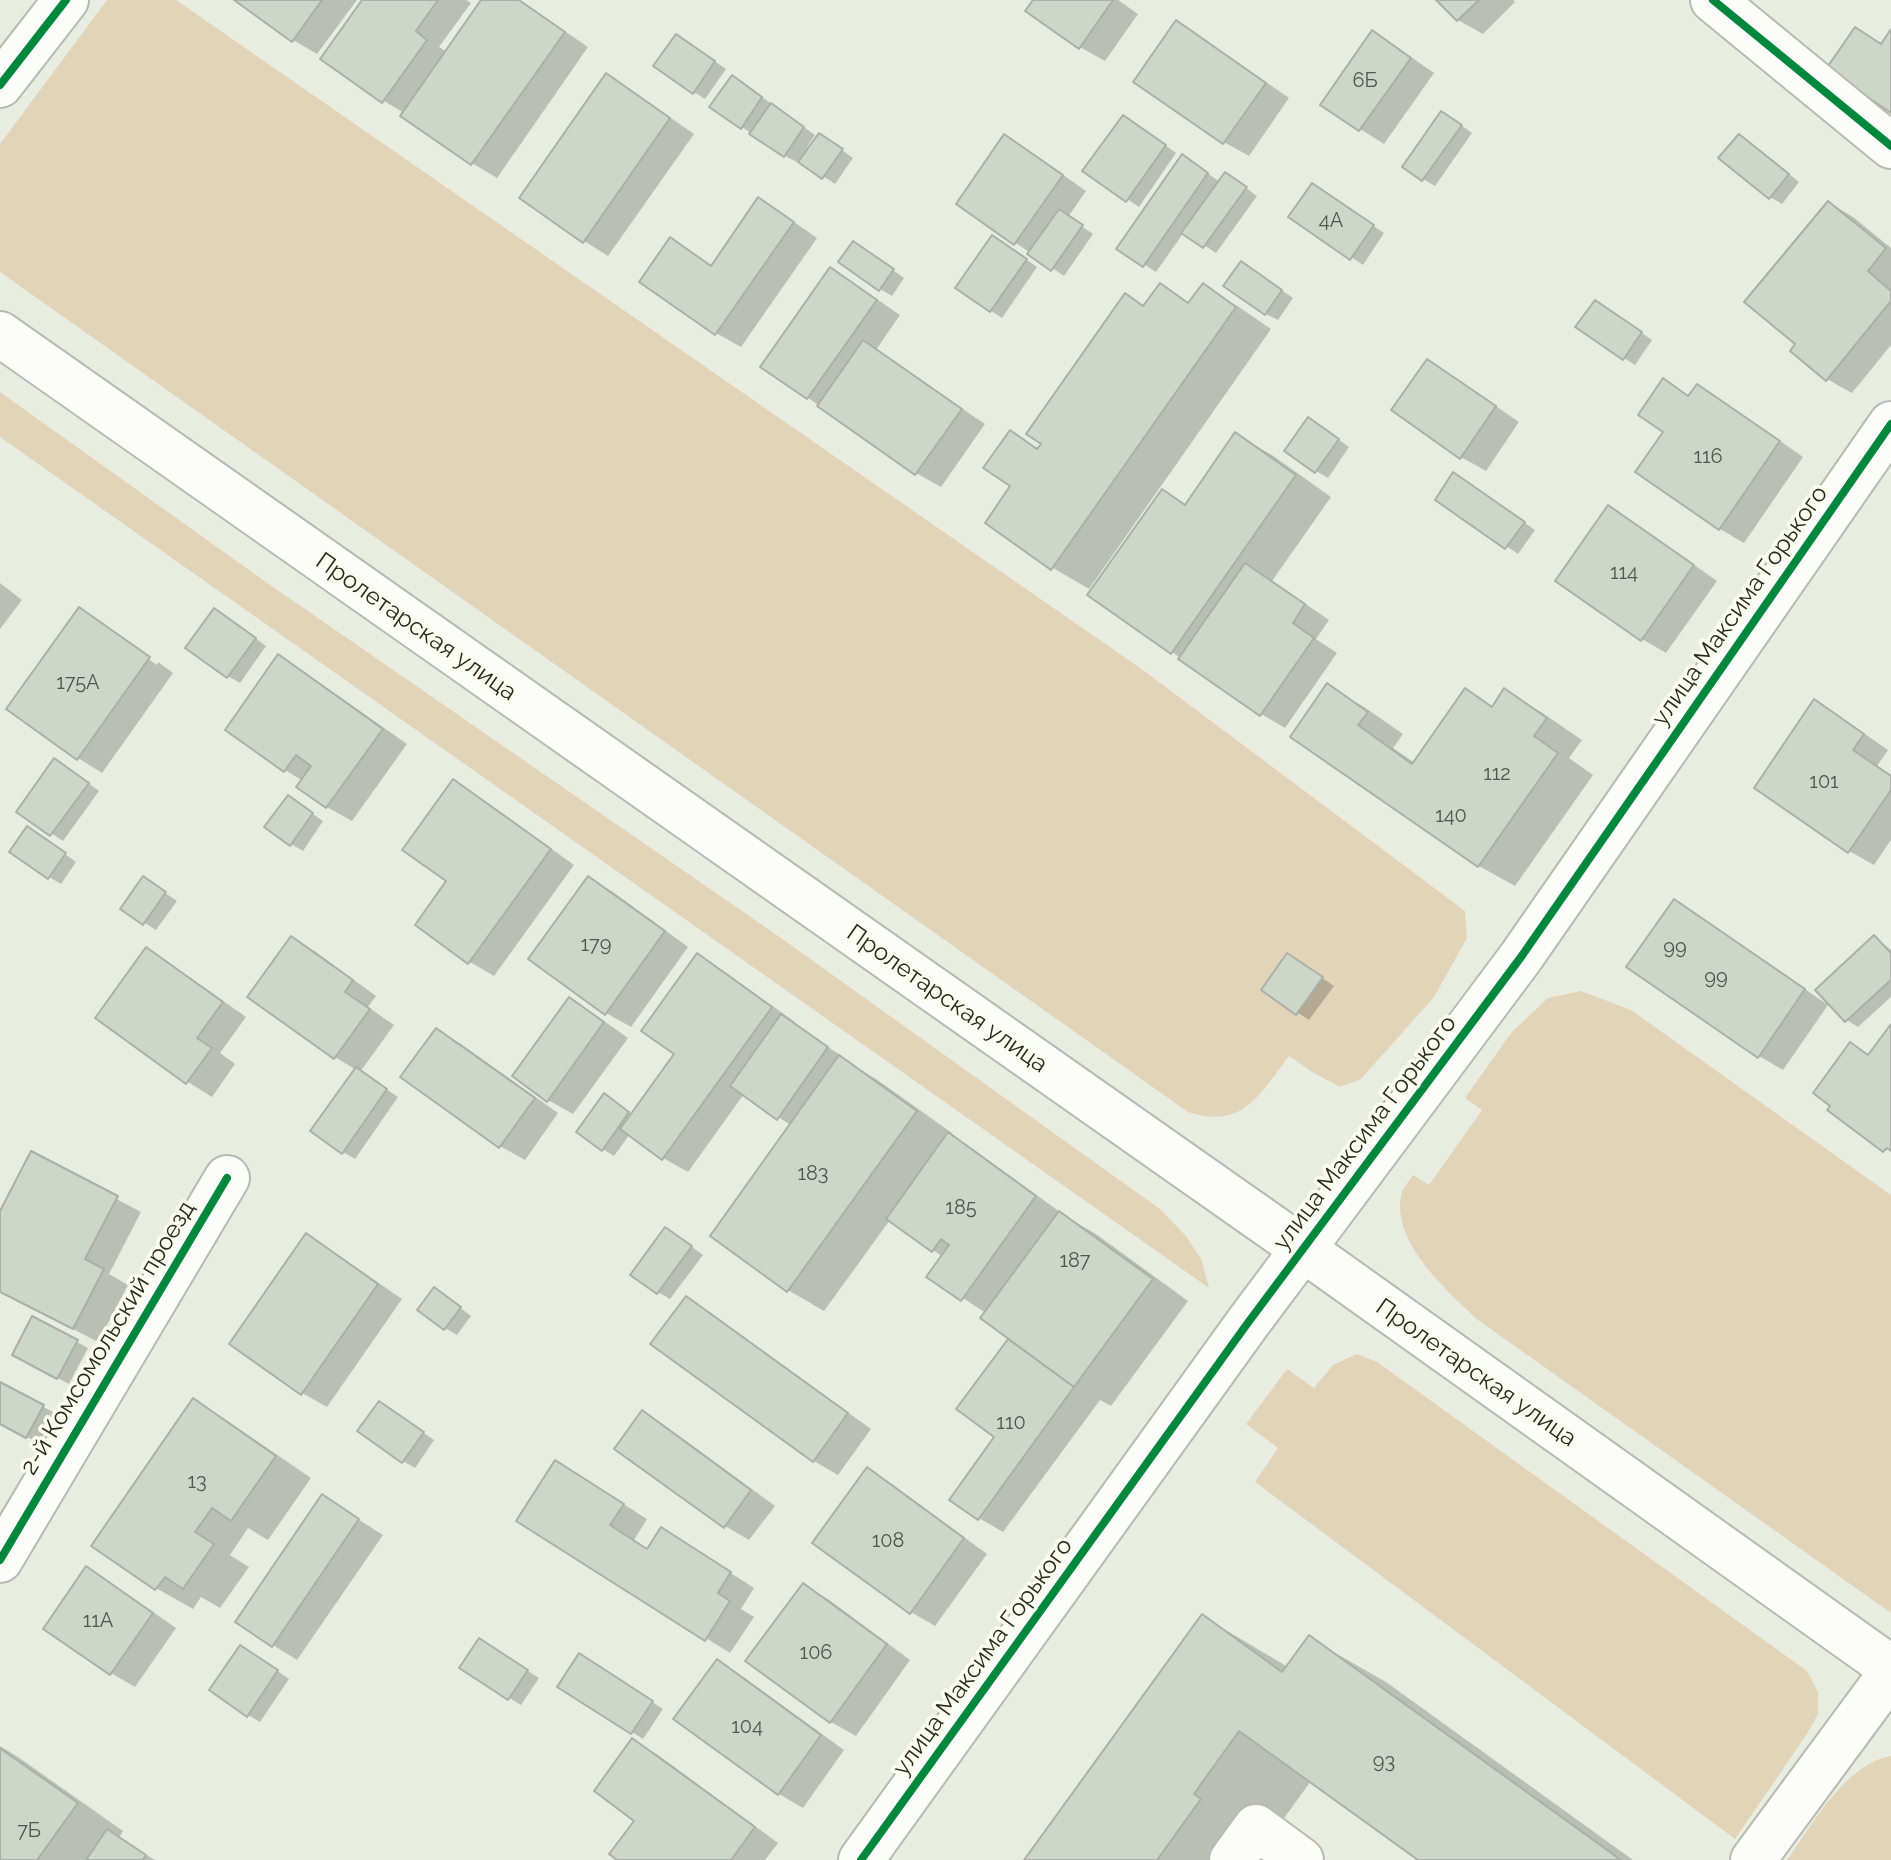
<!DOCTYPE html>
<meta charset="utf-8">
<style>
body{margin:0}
canvas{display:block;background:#e9ede1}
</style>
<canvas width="1891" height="1860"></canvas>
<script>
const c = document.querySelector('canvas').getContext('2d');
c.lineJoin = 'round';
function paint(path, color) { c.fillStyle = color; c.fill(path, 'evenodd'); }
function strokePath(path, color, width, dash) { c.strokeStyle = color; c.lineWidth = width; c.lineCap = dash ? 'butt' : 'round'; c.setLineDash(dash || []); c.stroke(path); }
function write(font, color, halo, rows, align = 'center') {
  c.font = font + ' Raleway,sans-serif'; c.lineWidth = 7; c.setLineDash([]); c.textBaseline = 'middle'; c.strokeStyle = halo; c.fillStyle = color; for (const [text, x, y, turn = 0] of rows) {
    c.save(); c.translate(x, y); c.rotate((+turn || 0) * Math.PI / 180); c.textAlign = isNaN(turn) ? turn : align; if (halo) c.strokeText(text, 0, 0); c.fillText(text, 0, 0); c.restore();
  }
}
const green = new Path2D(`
 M 107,0 L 176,0 L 1143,670 L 1465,911 L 1467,938 L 1434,997 L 1361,1079 L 1340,1087 L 1314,1073 L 1289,1056 C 1260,1094 1243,1130 1188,1112 L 0,272 L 0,144 Z
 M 0,392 L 263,580 L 781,938 L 1160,1209 L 1186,1236 L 1201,1259 L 1209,1288 L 0,437 Z
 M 1581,991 L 1631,1010 L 1891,1195 L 1891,1613 L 1478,1320 C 1448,1292 1392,1243 1401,1196 C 1402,1189 1409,1181 1413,1175 L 1429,1185 L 1482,1110 L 1465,1098 L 1511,1033 L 1548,998 Z
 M 1357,1354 L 1377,1362 L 1807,1671 L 1818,1692 L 1818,1714 L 1807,1734 L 1735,1839 L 1255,1482 L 1278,1448 L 1246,1424 L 1287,1369 L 1314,1388 L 1333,1365 Z
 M 1891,1756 L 1891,1860 L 1787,1860 C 1813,1824 1845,1764 1891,1756 Z`);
const shadow = new Path2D(`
 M 237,0 L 357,0 L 317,54 L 293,40 Z
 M 364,0 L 466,0 L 471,3 L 439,47 L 447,52 L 484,0 L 519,0 L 588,47 L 497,178 L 472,163 L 403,115 L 404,113 L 384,101 L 322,59 Z
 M 1035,0 L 1118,0 L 1138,14 L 1105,61 L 1080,47 Z
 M 1439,0 L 1513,0 L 1515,2 L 1483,34 L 1458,20 Z
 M 1176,23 L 1201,37 L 1289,98 L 1249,156 L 1224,142 Z
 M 1372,33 L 1397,47 L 1434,73 L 1384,144 L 1360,129 Z
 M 688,43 L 726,69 L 705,99 L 694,92 Z
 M 607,76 L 631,90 L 694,134 L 608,256 L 584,241 Z
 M 744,84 L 815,135 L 807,147 L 810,149 L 831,142 L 853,158 L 835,184 L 798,160 L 797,162 L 785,156 L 742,127 Z
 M 1454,120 L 1472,133 L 1435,186 L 1423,179 Z
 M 1135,124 L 1176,153 L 1139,207 L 1085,171 Z
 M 1739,136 L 1751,143 L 1799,182 L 1782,204 L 1770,197 Z
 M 1005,137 L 1029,151 L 1086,191 L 1068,217 L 1093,234 L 1064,276 L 959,204 Z
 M 1194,164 L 1220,182 L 1237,182 L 1257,196 L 1216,253 L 1184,232 L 1156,272 L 1119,248 Z
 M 1324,192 L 1384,233 L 1363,265 L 1291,216 Z
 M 759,200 L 783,214 L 817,238 L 741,347 L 716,333 L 671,240 L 713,266 Z
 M 1829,203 L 1853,217 L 1891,248 L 1891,345 L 1852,393 L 1827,379 L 1798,344 Z
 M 1004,244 L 1037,267 L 1002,318 L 991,311 Z
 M 865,250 L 904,278 L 892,296 L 880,289 Z
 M 831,270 L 855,284 L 900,315 L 876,350 L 985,424 L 941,487 L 916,473 L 762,366 Z
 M 1253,270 L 1293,298 L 1278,320 L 1266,314 Z
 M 1161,286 L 1191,304 L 1203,286 L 1239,307 L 1271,329 L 1089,589 L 1053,568 L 988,523 L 1013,486 L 1010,433 L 1039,449 L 1125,296 L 1145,307 Z
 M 1607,309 L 1652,340 L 1635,365 L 1624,358 Z
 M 1428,362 L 1452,376 L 1519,422 L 1486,471 L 1461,457 Z
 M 1664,381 L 1690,396 L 1698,387 L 1723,401 L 1803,457 L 1744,543 L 1720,529 L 1666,432 Z
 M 1320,426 L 1349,447 L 1328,478 L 1316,471 Z
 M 1236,435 L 1272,455 L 1331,497 L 1272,581 L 1329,620 L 1316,639 L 1337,653 L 1285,728 L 1261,714 L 1172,652 L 1163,491 L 1187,505 Z
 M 1465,482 L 1535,530 L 1518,554 L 1437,499 Z
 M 1609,508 L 1633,522 L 1717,581 L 1666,653 L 1642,639 Z
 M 0,583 L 22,600 L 0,629 Z
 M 79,609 L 101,622 L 101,625 L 157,665 L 158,662 L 173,673 L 102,773 L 78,758 Z
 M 226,617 L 266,646 L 240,683 L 228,676 Z
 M 279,657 L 303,671 L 407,744 L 352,821 L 327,807 L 299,786 L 303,781 L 285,770 Z
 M 1328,686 L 1364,707 L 1403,734 L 1393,748 L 1415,763 L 1466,691 L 1494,707 L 1505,691 L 1541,712 L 1582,740 L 1569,758 L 1593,775 L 1515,886 L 1479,866 L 1293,736 Z
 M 1815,702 L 1839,716 L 1888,750 L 1877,766 L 1891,775 L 1891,840 L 1874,865 L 1849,851 Z
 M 66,767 L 99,791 L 63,841 L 19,812 Z
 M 454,782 L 478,796 L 574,865 L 494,976 L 470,962 L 449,880 Z
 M 300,805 L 323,821 L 303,851 L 291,844 Z
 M 39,835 L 76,862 L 61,884 L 49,877 Z
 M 588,878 L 613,892 L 688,947 L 631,1027 L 606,1013 Z
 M 155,886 L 177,901 L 156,930 L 123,909 Z
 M 1674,902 L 1699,916 L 1828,1005 L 1783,1070 L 1759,1056 Z
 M 1874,937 L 1891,950 L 1891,997 L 1858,1027 L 1847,1020 Z
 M 292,938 L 316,952 L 376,996 L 368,1007 L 394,1025 L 360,1072 L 398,1097 L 355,1159 L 343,1152 L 356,1070 L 335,1057 L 250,996 Z
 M 147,949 L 171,964 L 246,1017 L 220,1053 L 235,1064 L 212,1097 L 188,1082 L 98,1018 Z
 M 697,956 L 722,970 L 795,1022 L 794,1024 L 852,1063 L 851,1064 L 876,1079 L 952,1133 L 950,1136 L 973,1149 L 1060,1212 L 1059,1213 L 1096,1234 L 1188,1301 L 1111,1406 L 1100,1400 L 1003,1532 L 979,1518 L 1017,1343 L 986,1313 L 929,1276 L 943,1257 L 890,1220 L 824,1311 L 788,1290 L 792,1126 L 744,1094 L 688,1172 L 663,1158 L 630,1134 L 614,1156 L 603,1149 L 616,1103 L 632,1115 L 676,1054 Z
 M 1299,962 L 1334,986 L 1309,1020 L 1263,990 Z
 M 569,999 L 594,1014 L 628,1038 L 573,1114 L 548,1100 Z
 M 436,1030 L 461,1044 L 558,1113 L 525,1160 L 500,1146 L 403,1076 Z
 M 32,1154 L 141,1212 L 109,1274 L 128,1285 L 98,1342 L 0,1291 L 0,1215 Z
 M 306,1236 L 331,1250 L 402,1299 L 327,1407 L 302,1393 Z
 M 677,1236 L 703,1255 L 670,1299 L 658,1292 Z
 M 446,1297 L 471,1316 L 457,1335 L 445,1328 Z
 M 686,1299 L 711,1313 L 871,1429 L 838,1475 L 814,1461 Z
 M 33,1318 L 88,1348 L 69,1384 L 26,1361 Z
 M 0,1384 L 55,1413 L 39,1443 L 0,1423 Z
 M 193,1401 L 229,1422 L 311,1478 L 268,1540 L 248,1528 L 230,1555 L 249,1567 L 220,1608 L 201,1597 L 193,1609 L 156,1588 L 94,1546 Z
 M 391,1411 L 434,1440 L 415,1468 L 403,1461 Z
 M 642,1413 L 667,1427 L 775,1506 L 749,1540 L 725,1526 Z
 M 867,1470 L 892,1484 L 987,1554 L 935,1626 L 911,1612 Z
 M 580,1477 L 647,1519 L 634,1540 L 649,1550 L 686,1544 L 754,1588 L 741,1609 L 754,1617 L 730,1653 L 518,1521 Z
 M 323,1497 L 383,1535 L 297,1660 L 273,1645 Z
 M 86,1569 L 111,1583 L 176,1628 L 135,1687 L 111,1673 Z
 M 803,1585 L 828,1599 L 910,1660 L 856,1736 L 831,1722 L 748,1661 Z
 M 1202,1616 L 1288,1667 L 1309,1638 L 1386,1682 L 1633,1860 L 1422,1860 L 1311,1781 L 1269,1839 L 1265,1860 L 1026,1860 Z
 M 491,1648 L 539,1678 L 521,1705 L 461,1668 Z
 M 253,1654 L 289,1679 L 260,1722 L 248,1715 Z
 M 591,1662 L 663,1709 L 643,1739 L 632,1732 Z
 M 717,1662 L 742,1676 L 844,1750 L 803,1808 L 779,1794 Z
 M 633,1740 L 658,1755 L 778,1843 L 765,1860 L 621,1860 L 636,1820 Z
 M 0,1746 L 18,1757 L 123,1831 L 119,1838 L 155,1860 L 0,1860 Z`);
const building = new Path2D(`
 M 234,0 L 322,0 L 292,42 Z
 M 362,0 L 438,0 L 416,31 L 427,40 L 382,103 L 320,59 Z
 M 481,0 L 519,0 L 565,32 L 471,165 L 400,116 Z
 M 1033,0 L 1113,0 L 1079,49 L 1025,11 Z
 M 1436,0 L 1479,0 L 1457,21 Z
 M 1176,20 L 1266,83 L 1223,144 L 1133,82 Z
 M 1855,27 L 1881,44 L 1891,29 L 1891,113 L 1826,69 Z
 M 1372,30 L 1411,58 L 1359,131 L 1320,105 Z
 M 676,34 L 715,61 L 693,94 L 653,66 Z
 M 606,73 L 670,118 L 583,243 L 519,198 Z
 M 732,75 L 762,97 L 741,129 L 709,107 Z
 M 771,103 L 804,127 L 784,157 L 749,134 Z
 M 1441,111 L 1462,125 L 1422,181 L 1402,167 Z
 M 1123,115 L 1166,145 L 1126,202 L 1082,171 Z
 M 819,133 L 843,149 L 822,179 L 798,162 Z
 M 1004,134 L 1063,175 L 1014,245 L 956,204 Z
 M 1739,134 L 1789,174 L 1769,199 L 1718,158 Z
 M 1182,154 L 1208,173 L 1143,267 L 1116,249 Z
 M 1225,172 L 1247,187 L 1203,248 L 1181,233 Z
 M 1312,183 L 1374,225 L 1350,260 L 1288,217 Z
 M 758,197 L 794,222 L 715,335 L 639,282 L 670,237 L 711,266 Z
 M 1828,201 L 1886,248 L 1868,271 L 1891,291 L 1891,301 L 1826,381 L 1790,351 L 1795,344 L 1744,302 Z
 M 1059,209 L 1083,225 L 1051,271 L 1027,254 Z
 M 992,235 L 1027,259 L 990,312 L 955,288 Z
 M 853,241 L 894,269 L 879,291 L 838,262 Z
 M 1241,261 L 1282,290 L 1265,315 L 1223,286 Z
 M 830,267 L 877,300 L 807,399 L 760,367 Z
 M 1160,283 L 1188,303 L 1203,283 L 1236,307 L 1051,570 L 985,523 L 1010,486 L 983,468 L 1010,430 L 1037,449 L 1041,444 L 1026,434 L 1125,293 L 1143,306 Z
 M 1595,300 L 1642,332 L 1623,360 L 1575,327 Z
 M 863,340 L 962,409 L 915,475 L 817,406 Z
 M 1427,359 L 1496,406 L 1460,459 L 1391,410 Z
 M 1663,378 L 1688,396 L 1697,384 L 1780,441 L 1719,530 L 1635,472 L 1663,432 L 1638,415 Z
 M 1308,417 L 1339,439 L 1315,473 L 1284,451 Z
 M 1235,432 L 1296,475 L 1171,654 L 1087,595 L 1162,489 L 1185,505 Z
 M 1453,472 L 1525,522 L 1505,549 L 1435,500 Z
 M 1608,505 L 1694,565 L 1641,641 L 1555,581 Z
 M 1245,563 L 1305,604 L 1293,623 L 1314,638 L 1260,716 L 1178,659 Z
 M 79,607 L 150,657 L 77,760 L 6,709 Z
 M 214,608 L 256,638 L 227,678 L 185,648 Z
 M 278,654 L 383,729 L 326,808 L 296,787 L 311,766 L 296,755 L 284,772 L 225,730 Z
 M 1327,683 L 1368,712 L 1358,725 L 1412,764 L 1465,688 L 1492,707 L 1504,688 L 1547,718 L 1534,736 L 1558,753 L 1478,867 L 1290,737 Z
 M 1814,699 L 1864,734 L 1853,750 L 1891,776 L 1891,790 L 1848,853 L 1754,788 Z
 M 54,758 L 89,783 L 50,836 L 16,812 Z
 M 453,779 L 551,849 L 468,964 L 415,925 L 446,881 L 402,850 Z
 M 288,795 L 313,813 L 290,846 L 264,827 Z
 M 27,826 L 66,853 L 48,879 L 9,852 Z
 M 143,876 L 166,892 L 143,925 L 120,909 Z
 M 588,876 L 665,931 L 605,1015 L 528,959 Z
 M 1674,899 L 1805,989 L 1758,1058 L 1626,967 Z
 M 1874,935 L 1891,953 L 1891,980 L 1845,1022 L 1815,990 Z
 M 291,936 L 353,980 L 345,992 L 370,1009 L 334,1059 L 247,997 Z
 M 146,947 L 223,1002 L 197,1038 L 212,1048 L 186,1084 L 95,1018 Z
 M 697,953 L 772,1007 L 662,1160 L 620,1129 L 674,1054 L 641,1031 Z
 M 1287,953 L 1323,977 L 1296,1015 L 1261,990 Z
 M 569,997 L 604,1022 L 547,1102 L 512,1076 Z
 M 781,1014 L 828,1047 L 777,1120 L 730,1086 Z
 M 1891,1024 L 1891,1151 L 1887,1148 L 1883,1152 L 1827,1110 L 1830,1106 L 1813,1093 L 1850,1042 L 1868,1055 Z
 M 436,1028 L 535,1098 L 499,1148 L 400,1077 Z
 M 839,1055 L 917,1111 L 787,1292 L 710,1236 Z
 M 356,1067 L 387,1089 L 342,1154 L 310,1131 Z
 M 604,1093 L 629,1112 L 602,1151 L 576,1132 Z
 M 948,1132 L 1036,1196 L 961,1301 L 926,1277 L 949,1245 L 941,1239 L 932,1252 L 886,1219 Z
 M 31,1151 L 118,1196 L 85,1259 L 104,1269 L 73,1329 L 0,1292 L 0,1211 Z
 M 1059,1211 L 1153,1279 L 1074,1387 L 980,1318 Z
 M 665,1227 L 692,1246 L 657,1294 L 630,1275 Z
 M 306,1233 L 378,1284 L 301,1395 L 229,1344 Z
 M 434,1287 L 461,1307 L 444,1330 L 417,1310 Z
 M 686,1296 L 848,1413 L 813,1462 L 650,1344 Z
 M 32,1316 L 78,1340 L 57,1379 L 12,1355 Z
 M 1008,1339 L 1074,1387 L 978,1520 L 949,1500 L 994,1437 L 956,1409 Z
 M 0,1382 L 44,1405 L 26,1438 L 0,1424 Z
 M 193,1398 L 276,1456 L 231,1521 L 212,1508 L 195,1532 L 214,1544 L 183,1589 L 165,1577 L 155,1590 L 91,1546 Z
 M 379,1401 L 424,1432 L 402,1463 L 357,1431 Z
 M 642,1410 L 751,1490 L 724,1528 L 614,1449 Z
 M 555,1460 L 624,1504 L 610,1525 L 647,1549 L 661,1527 L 731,1572 L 718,1593 L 730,1601 L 705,1641 L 516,1521 Z
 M 867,1467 L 964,1538 L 910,1614 L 812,1543 Z
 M 322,1494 L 359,1519 L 272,1647 L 235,1622 Z
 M 86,1566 L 153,1613 L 110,1675 L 43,1629 Z
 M 803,1583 L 887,1644 L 830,1723 L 745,1661 Z
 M 1202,1614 L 1282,1672 L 1309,1635 L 1621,1860 L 1418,1860 L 1239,1731 L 1194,1794 L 1201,1799 L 1157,1860 L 1024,1860 Z
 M 479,1638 L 528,1670 L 508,1700 L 459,1668 Z
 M 240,1645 L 278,1670 L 247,1717 L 209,1690 Z
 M 579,1653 L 653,1701 L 631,1734 L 557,1687 Z
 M 717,1659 L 821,1735 L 778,1795 L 673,1719 Z
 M 632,1738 L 755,1827 L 731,1860 L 617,1860 L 609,1854 L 634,1821 L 594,1791 Z
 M 0,1748 L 78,1803 L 37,1860 L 0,1860 Z
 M 107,1829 L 146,1855 L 143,1860 L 86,1860 Z`);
const minor = new Path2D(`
 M 1713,0 L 1891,146
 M 0,85 L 66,0
 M 0,1560 L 227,1178
 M 861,1860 L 1247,1324 L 1521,957 L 1891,424
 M 1232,1860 L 1256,1827 L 1301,1860
 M 1753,1860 L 1891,1673`);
const major = new Path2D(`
 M 0,334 L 1303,1249 L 1891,1668`);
const cycleway = new Path2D(`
 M 1713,0 L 1891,146
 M 0,85 L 66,0
 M 0,1560 L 227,1178
 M 861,1860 L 1247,1324 L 1521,957 L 1891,424`);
const numberNames = [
 ["6Б",1365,81],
 ["4А",1331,221],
 ["116",1708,457],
 ["114",1624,573],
 ["175А",78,683],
 ["112",1497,774],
 ["101",1824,782],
 ["140",1451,816],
 ["179",596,945],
 ["99",1675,948],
 ["99",1716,978],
 ["183",813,1174],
 ["185",961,1208],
 ["187",1075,1261],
 ["110",1011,1423],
 ["13",197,1482],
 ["108",888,1541],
 ["11А",98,1621],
 ["106",816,1653],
 ["104",747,1727],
 ["93",1384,1762],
 ["7Б",29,1831]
];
const streetNames = [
 ["улица Максима Горького",1740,606,-55],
 ["Пролетарская улица",416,627,35],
 ["Пролетарская улица",947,999,35],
 ["улица Максима Горького",1365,1133,-53],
 ["2-й Комсомольский проезд",108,1338,-59],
 ["Пролетарская улица",1476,1373,35],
 ["улица Максима Горького",983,1657,-54]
];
paint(green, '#e2d4b8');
paint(shadow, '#0003');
paint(building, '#ccd6c9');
strokePath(building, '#abafa7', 2);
strokePath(minor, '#b7bab1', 48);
strokePath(major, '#b7bab1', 48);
strokePath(minor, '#fcfcfa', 44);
strokePath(major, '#fcfcfa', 44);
strokePath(cycleway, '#00873e', 8);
write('20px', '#52564c', null, numberNames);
write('24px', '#282b22', '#f9fef0', streetNames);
</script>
